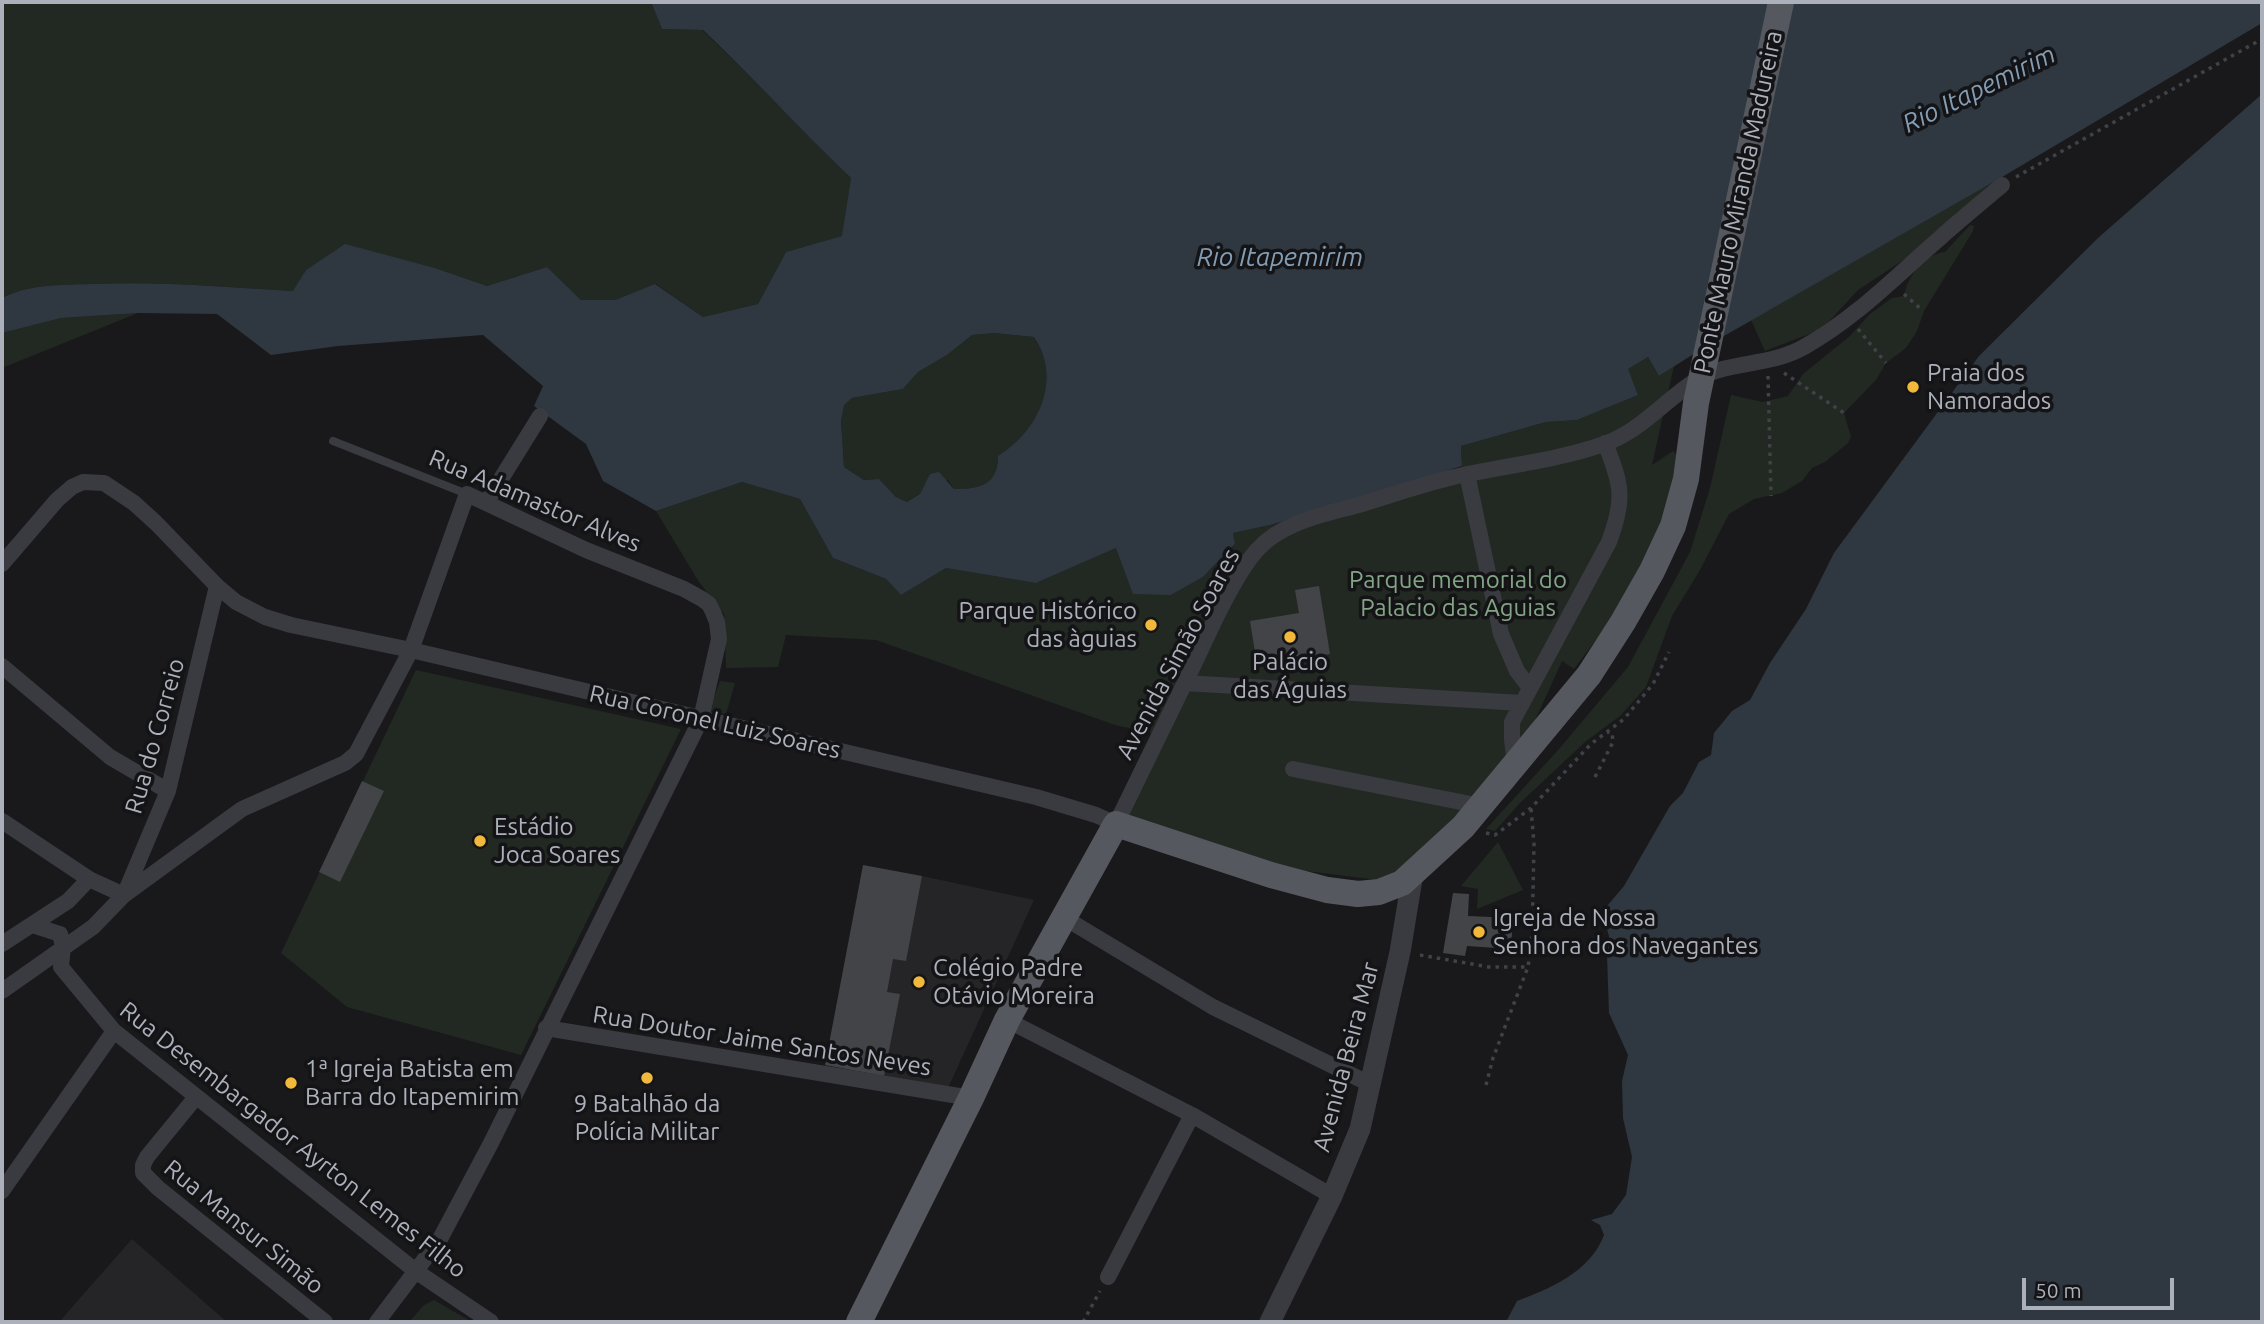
<!DOCTYPE html>
<meta charset="utf-8">
<style>
body{margin:0}
#map{position:relative;width:2264px;height:1324px;overflow:hidden;background:#19191b;font-family:Ubuntu,sans-serif}
canvas{display:block}
.frame{position:absolute;inset:0;border:4px solid #acb0bb;pointer-events:none}
.scale{position:absolute;left:2022px;top:1278px;width:152px;height:32px;box-sizing:border-box;border:4px solid #acb0bb;border-top:0;padding-left:9px;font-size:21px;line-height:24px;white-space:nowrap;color:#acb0bb;-webkit-text-stroke:5px #141416;paint-order:stroke}
</style>
<div id="map">
<canvas width="2264" height="1324"></canvas>
<div class="frame"></div>
<div class="scale">50 m</div>
</div>
<script>
const c = document.querySelector('canvas').getContext('2d');
c.lineJoin = 'round';
function paint(path, color) { c.fillStyle = color; c.fill(path, 'evenodd'); }
function strokePath(path, color, width, dash) { c.strokeStyle = color; c.lineWidth = width; c.lineCap = dash ? 'butt' : 'round'; c.setLineDash(dash || []); c.stroke(path); }
function write(font, color, halo, rows, align = 'center') {
  c.font = font + ' Ubuntu,sans-serif'; c.lineWidth = 7; c.setLineDash([]); c.textBaseline = 'middle'; c.strokeStyle = halo; c.fillStyle = color; for (const [text, x, y, turn = 0] of rows) {
    c.save(); c.translate(x, y); c.rotate((+turn || 0) * Math.PI / 180); c.textAlign = isNaN(turn) ? turn : align; if (halo) c.strokeText(text, 0, 0); c.fillText(text, 0, 0); c.restore();
  }
}
const built = new Path2D(`
 M 922,876 L 1034,900 L 948,1088 L 825,1065 Z
 M 132,1239 L 227,1322 L 59,1322 Z`);
const green = new Path2D(`
 M 2,2 L 651,2 L 662,29 L 702,30 C 754,78 800,130 851,178 L 843,236 L 786,252 L 758,304 L 703,317 L 656,284 L 615,300 L 581,300 L 547,267 L 487,286 L 435,268 L 345,245 L 306,270 L 294,291 C 226,287 159,281 91,284 C 60,285 29,284 2,298 Z
 M 1997,180 L 2007,192 L 1858,290 L 1822,329 L 1765,351 L 1751,320 Z
 M 1970,225 L 1974,226 L 1973,231 L 1924,311 L 1917,331 L 1906,348 L 1886,363 L 1876,380 L 1844,413 L 1851,437 L 1848,443 L 1825,462 L 1812,468 L 1802,481 L 1782,493 L 1754,499 L 1729,514 L 1700,570 L 1672,616 L 1646,687 L 1620,716 L 1585,742 L 1520,803 L 1495,831 L 1486,829 L 1559,749 L 1628,667 L 1690,552 L 1710,488 L 1731,395 L 1763,402 L 1788,396 L 1803,374 L 1850,336 L 1870,314 L 1892,298 L 1904,296 C 1907,277 1924,254 1945,252 Z
 M 138,313 L 2,368 L 2,333 L 61,318 Z
 M 994,333 L 1034,337 C 1063,380 1038,431 998,456 C 998,486 980,489 954,489 L 948,480 L 925,484 L 920,494 L 907,502 L 896,497 L 879,479 L 864,480 L 844,467 L 841,421 L 843,405 L 852,398 L 903,389 L 918,372 L 947,355 L 972,335 Z
 M 1648,357 L 1659,376 L 1674,366 L 1652,465 L 1673,451 L 1683,461 L 1675,495 L 1629,596 L 1574,669 L 1562,661 L 1515,765 L 1402,883 L 1306,871 L 1190,844 L 1123,824 L 1166,736 L 1115,725 L 876,640 L 786,635 L 778,667 L 726,668 L 724,614 L 699,582 L 656,511 L 742,482 L 800,499 L 833,558 L 886,579 L 901,595 L 946,568 L 1036,583 L 1116,548 L 1171,595 L 1203,577 L 1235,545 L 1233,533 L 1270,525 L 1462,467 L 1461,446 L 1546,422 L 1577,420 L 1638,395 L 1627,369 Z
 M 416,670 L 681,729 L 521,1055 L 347,1007 L 281,953 Z
 M 720,681 L 735,683 L 726,714 L 709,711 Z
 M 1498,842 L 1523,890 L 1477,909 L 1478,889 L 1461,886 Z
 M 434,1300 L 472,1322 L 409,1322 L 424,1305 Z`);
const water = new Path2D(`
 M 651,2 L 2262,2 L 2262,23 L 1997,180 L 1703,348 L 1659,376 L 1648,357 L 1628,369 L 1638,395 L 1577,420 L 1546,422 L 1461,446 L 1462,466 L 1270,525 L 1233,533 L 1235,544 L 1203,577 L 1171,595 L 1133,594 L 1116,548 L 1036,583 L 946,568 L 901,595 L 886,579 L 833,558 L 800,499 L 742,482 L 656,511 L 603,481 L 586,444 L 534,406 L 543,386 L 483,335 L 338,346 L 271,355 L 217,314 L 138,313 L 61,318 L 2,333 L 2,298 C 29,284 60,285 91,284 C 158,281 226,287 293,291 L 306,270 L 345,244 L 435,268 L 487,286 L 547,267 L 581,300 L 615,300 L 655,284 L 703,317 L 758,304 L 786,252 L 842,236 L 851,178 C 800,130 754,78 703,30 L 662,29 ZM 994,333 L 1034,337 C 1063,380 1038,431 998,456 C 998,485 980,489 954,489 L 939,472 L 930,474 L 920,494 L 907,502 L 896,497 L 879,479 L 864,480 L 844,467 L 841,421 L 844,405 L 852,398 L 903,389 L 918,372 L 947,355 L 972,335 Z
 M 2262,94 L 2262,1322 L 1506,1322 L 1517,1301 C 1551,1288 1590,1272 1604,1235 L 1600,1225 L 1591,1220 L 1612,1214 L 1626,1195 L 1632,1157 L 1623,1118 L 1622,1081 L 1628,1055 L 1609,1013 L 1607,955 L 1609,936 L 1602,912 L 1624,886 L 1670,806 L 1683,793 L 1699,762 L 1711,755 L 1714,733 L 1732,711 L 1750,700 L 1770,663 L 1806,609 L 1834,553 L 1979,356 L 2098,238 Z`);
const building = new Path2D(`
 M 1319,586 L 1330,654 L 1257,665 L 1250,621 L 1299,613 L 1295,590 Z
 M 362,781 L 384,791 L 340,882 L 319,872 Z
 M 863,865 L 922,876 L 906,961 L 893,959 L 887,992 L 900,994 L 884,1076 L 825,1065 Z
 M 1453,893 L 1469,894 L 1468,916 L 1513,918 L 1511,949 L 1467,946 L 1465,956 L 1443,953 Z`);
const path = new Path2D(`
 M 2016,177 L 2262,39
 M 1904,294 L 1923,311
 M 1858,329 L 1886,363
 M 1784,373 L 1844,413
 M 1768,376 L 1771,496
 M 1595,777 L 1613,742 L 1612,733 L 1607,732
 M 1486,833 L 1495,835 L 1531,808 L 1591,744 L 1624,719 L 1653,684 L 1669,652
 M 1420,955 L 1489,967 L 1528,967
 M 1486,1085 L 1493,1058 L 1528,967 L 1532,939 L 1534,844 L 1531,808
 M 1083,1322 L 1100,1291`);
const service = new Path2D(`
 M 333,441 L 467,494`);
const minor = new Path2D(`
 M 1467,474 L 1501,634 L 1517,671 L 1530,688
 M 486,503 L 540,416
 M 2,564 L 57,500 L 72,487 L 83,482 L 104,483 L 134,503 L 156,523 L 217,586 L 236,602 L 265,617 L 291,625 L 411,650 L 1036,797 L 1096,815 L 1116,824 C 1142,770 1169,716 1195,662 C 1210,630 1234,576 1257,550 C 1283,521 1327,514 1362,504 C 1396,494 1428,482 1463,475 C 1510,465 1558,460 1604,444 C 1643,430 1666,398 1700,378 C 1730,361 1771,366 1804,347 C 1856,318 1896,276 1940,238 C 1960,220 1981,203 2002,185
 M 2,666 L 110,757 L 168,791
 M 1185,683 L 1522,703
 M 1515,765 L 1512,739 L 1512,722 L 1609,542 C 1625,499 1622,485 1605,443
 M 1293,769 L 1481,806
 M 2,821 L 89,879
 M 125,893 L 168,791 L 217,586
 M 1063,917 L 1213,1007 L 1370,1084
 M 32,925 L 60,934 L 63,946 L 61,967 L 114,1031 L 417,1272 L 491,1322
 M 2,944 L 68,901 L 89,879 L 124,895
 M 2,991 L 93,927 L 124,895 L 242,809 L 345,763 L 356,754 L 411,650 L 467,494 L 586,550 L 684,589 L 702,599 L 709,604 L 713,612 L 717,622 L 719,639 L 701,719 L 491,1143 L 440,1239 L 377,1322
 M 1007,1020 L 1192,1115 L 1332,1196
 M 546,1028 L 971,1098
 M 196,1097 L 147,1157 L 143,1165 L 143,1173 L 158,1188 L 325,1322
 M 2,1191 L 114,1031
 M 1108,1277 L 1192,1115`);
const tertiary = new Path2D(`
 M 1270,1322 L 1332,1196 L 1360,1129 L 1400,952 L 1413,873`);
const primary = new Path2D(`
 M 859,1322 L 971,1098 L 1007,1020 L 1116,824 L 1271,875 L 1327,890 L 1358,894 L 1379,892 L 1402,883 L 1463,827 L 1589,675 L 1623,622 L 1652,571 L 1673,526 L 1686,479 L 1696,403 L 1781,2`);
const markers = [
 [1913,387,7,"#f1b83b"],
 [1151,625,7,"#f1b83b"],
 [1290,637,7,"#f1b83b"],
 [480,841,7,"#f1b83b"],
 [1479,932,7,"#f1b83b"],
 [919,982,7,"#f1b83b"],
 [647,1078,7,"#f1b83b"],
 [291,1083,7,"#f1b83b"]
];
const streetNames = [
 ["Ponte Mauro Miranda Madureira",1738,202,-78],
 ["Rua Adamastor Alves",535,501,23],
 ["Avenida Simão Soares",1178,654,-62],
 ["Rua Coronel Luiz Soares",715,722,13],
 ["Rua do Correio",155,736,-74],
 ["Rua Doutor Jaime Santos Neves",762,1041,9],
 ["Avenida Beira Mar",1346,1057,-75],
 ["Rua Desembargador Ayrton Lemes Filho",293,1140,38],
 ["Rua Mansur Simão",244,1227,39]
];
const poiNames = [
 ["Praia dos",1927,373],
 ["Namorados",1927,401],
 ["Parque Histórico",1137,611,"right"],
 ["das àguias",1137,639,"right"],
 ["Palácio",1290,662,"center"],
 ["das Águias",1290,690,"center"],
 ["Estádio",494,827],
 ["Joca Soares",494,855],
 ["Igreja de Nossa",1493,918],
 ["Senhora dos Navegantes",1493,946],
 ["Colégio Padre",933,968],
 ["Otávio Moreira",933,996],
 ["1ª Igreja Batista em",305,1069],
 ["Barra do Itapemirim",305,1097],
 ["9 Batalhão da",647,1104,"center"],
 ["Polícia Militar",647,1132,"center"]
];
const parkNames = [
 ["Parque memorial do",1458,580],
 ["Palacio das Aguias",1458,608]
];
const waterNames = [
 ["Rio Itapemirim",1979,89,-26],
 ["Rio Itapemirim",1280,257]
];
paint(built, '#252528');
paint(green, '#212922');
paint(water, '#2f3840');
paint(building, '#434448');
strokePath(path, '#404247', 3.5, [3.5, 5]);
strokePath(service, '#3a3b40', 8);
strokePath(minor, '#3a3b40', 16);
strokePath(tertiary, '#3a3b40', 21);
strokePath(primary, '#56585f', 26);
for (const [x, y, r, color] of markers) { const dot = new Path2D(); dot.arc(x, y, r, 0, 2 * Math.PI); c.fillStyle = color; c.fill(dot); strokePath(dot, '#141416', 2.5); }
write('24px', '#acb0bb', '#141416', streetNames);
write('24px', '#acb0bb', '#141416', poiNames, 'left');
write('24px', '#83a586', '#141416', parkNames);
write('italic 26px', '#839db5', '#141416', waterNames);
</script>
